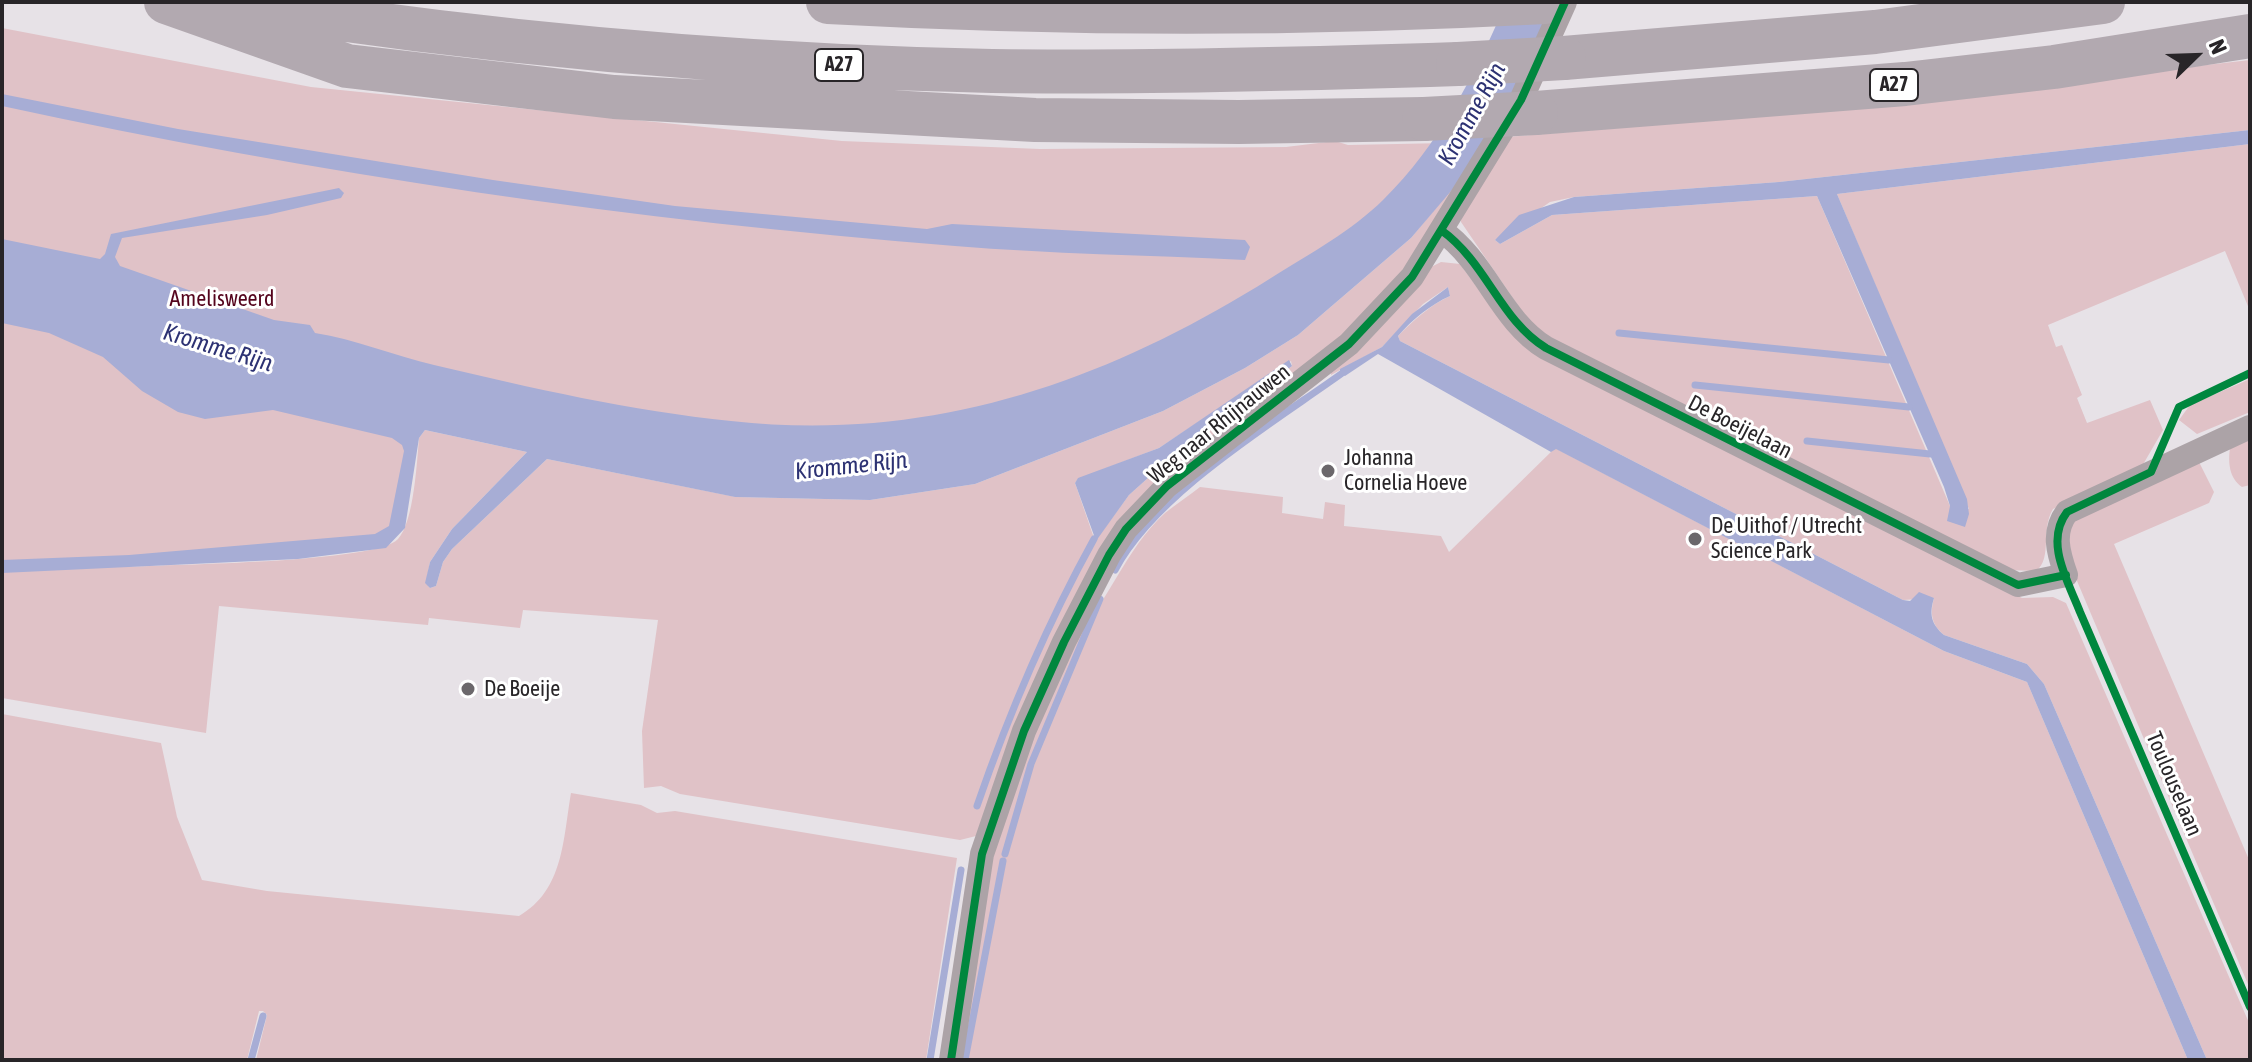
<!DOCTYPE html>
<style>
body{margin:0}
#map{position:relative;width:2252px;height:1062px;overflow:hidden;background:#e7e2e7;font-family:"Asap Condensed",sans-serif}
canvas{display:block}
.frame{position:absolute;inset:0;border:4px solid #282528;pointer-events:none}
.north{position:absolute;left:2156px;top:16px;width:80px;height:80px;-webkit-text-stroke:6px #fff;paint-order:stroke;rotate:67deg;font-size:22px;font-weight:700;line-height:32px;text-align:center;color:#282528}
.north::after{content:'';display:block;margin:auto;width:28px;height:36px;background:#282528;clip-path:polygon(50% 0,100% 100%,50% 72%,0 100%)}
</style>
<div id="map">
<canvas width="2252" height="1062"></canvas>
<div class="frame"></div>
<div class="north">N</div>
</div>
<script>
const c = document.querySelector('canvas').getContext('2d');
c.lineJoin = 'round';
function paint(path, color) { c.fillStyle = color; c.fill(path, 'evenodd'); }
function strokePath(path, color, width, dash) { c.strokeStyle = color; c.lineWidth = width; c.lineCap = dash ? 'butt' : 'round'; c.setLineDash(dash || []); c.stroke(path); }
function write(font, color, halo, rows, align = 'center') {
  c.font = font + ' "Asap Condensed",sans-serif'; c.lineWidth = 6; c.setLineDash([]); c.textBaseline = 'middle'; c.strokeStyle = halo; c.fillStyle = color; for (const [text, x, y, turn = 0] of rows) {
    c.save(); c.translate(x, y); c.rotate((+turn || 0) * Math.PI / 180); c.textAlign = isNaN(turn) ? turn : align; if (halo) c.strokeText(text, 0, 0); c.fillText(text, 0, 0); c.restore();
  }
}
const green = new Path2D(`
 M 2,28 L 311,87 L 842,141 L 1040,149 L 1286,147 L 1335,141 L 1348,145 L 1446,143 L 1436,161 L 1360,241 L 1274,303 L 1151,371 L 988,432 L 778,454 L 556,418 L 423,390 L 392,536 L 127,567 C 172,564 376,563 398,539 C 414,522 417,461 419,438 L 425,430 L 527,452 L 452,529 L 430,562 L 426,583 L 430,588 L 436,586 L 443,562 L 452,549 L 547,459 L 736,497 L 870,500 L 975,484 L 1163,411 L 1245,368 L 1298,335 L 1411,238 L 1493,138 C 1450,204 1414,275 1355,328 C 1277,399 1180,446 1116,532 C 1058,611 1012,742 980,835 L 960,840 L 680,794 L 661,786 L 644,788 L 642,731 L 658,620 L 523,610 L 520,628 L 429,618 L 428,625 L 219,606 L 206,733 L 2,698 ZM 1291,361 L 1292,366 L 1158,469 L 1129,495 L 1095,541 L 1075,483 L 1078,479 L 1159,448 Z
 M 2250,60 L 2250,130 L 1779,182 L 1574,197 L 1550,202 L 1495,240 L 1500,244 L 1552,215 L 1817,196 L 1950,506 L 1969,509 L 1837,194 L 2250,144 L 2250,311 L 2225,251 L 2048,325 L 2056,347 L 2062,345 L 2082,395 L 2077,398 L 2087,423 L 2150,400 L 2163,430 L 2141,468 L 2053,509 C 2040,530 2053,558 2036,571 L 2008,570 L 1538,335 L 1461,222 L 1461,214 L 1507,137 L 1752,117 Z
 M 1441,262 L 1460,264 L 1506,327 L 1942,559 L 2022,598 L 2053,597 L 2066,603 L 2250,1025 L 2250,1060 L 2207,1060 L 2044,684 L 2027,664 L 1944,635 C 1931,624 1930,613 1934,598 L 1903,600 L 1400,341 L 1398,336 C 1414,320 1430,305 1450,296 L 1448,287 L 1423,304 L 1382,347 L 1331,375 L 1331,367 L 1429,268 Z
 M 2250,379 L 2250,412 L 2197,434 L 2179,420 L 2190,405 Z
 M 2250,439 L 2250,485 L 2242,487 C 2229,478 2228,462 2230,448 Z
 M 1555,448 L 1944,651 L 2027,682 L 2188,1060 L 956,1060 L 998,825 L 1070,644 C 1107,606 1125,549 1165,513 C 1176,504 1189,496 1200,487 L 1283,497 L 1282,513 L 1323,519 L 1325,502 L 1345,505 L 1344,526 L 1441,536 L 1449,552 Z
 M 2199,462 L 2214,492 L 2209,503 L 2114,544 L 2250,862 L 2250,989 L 2066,555 L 2071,519 Z
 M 2,714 L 161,743 L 177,817 L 202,880 L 267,891 L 519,916 C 564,890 563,839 571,793 L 641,805 L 657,813 L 675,811 L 957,858 L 926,1060 L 256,1060 L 267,1015 L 263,1011 L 259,1011 L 247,1060 L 2,1060 Z`);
const water = new Path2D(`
 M 1506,2 L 1557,2 L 1522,82 L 1463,177 L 1411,238 L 1298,335 L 1245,368 L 1163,411 L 975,484 L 870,500 L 735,497 L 547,459 L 452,549 L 443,562 L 436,586 L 430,588 L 425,583 L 430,562 L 452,529 L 527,452 L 425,430 L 419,438 L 405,528 L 386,548 L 298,559 L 2,573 L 2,560 L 129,555 L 375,534 L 389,526 L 404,451 L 402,445 L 392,438 L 273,410 L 205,419 L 178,412 L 142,391 L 103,357 L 49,333 L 2,323 L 2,239 L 100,259 L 105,254 L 111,234 L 339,188 L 344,193 L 341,198 L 267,215 L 122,238 L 115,257 L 120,266 L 274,320 L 310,325 L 315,333 C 355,339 395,356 434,365 C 531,388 632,411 731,421 C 930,443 1104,383 1271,278 C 1309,254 1352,231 1384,199 C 1438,146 1477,72 1506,2 Z
 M 2,94 L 178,129 L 493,180 L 675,206 L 927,229 L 952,224 L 1245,240 L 1250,247 L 1245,260 C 1148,255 1051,254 955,246 C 636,221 315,174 2,106 Z
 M 2250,130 L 2250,144 L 1837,194 L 1967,499 L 1969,514 L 1965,527 L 1947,521 L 1950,506 L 1944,487 L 1817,196 L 1552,215 L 1500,244 L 1495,240 L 1519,215 L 1574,197 L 1779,182 Z
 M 1448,287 L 1450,296 C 1430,305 1413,319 1398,336 L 1400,341 L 1903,600 L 1910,601 L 1919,592 L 1934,598 C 1929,614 1931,624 1944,635 L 2027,664 L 2044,684 L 2207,1060 L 2188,1060 L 2027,682 L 1944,651 L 1556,449 L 1551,452 L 1378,354 L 1345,376 L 1340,374 L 1340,369 L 1382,347 L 1412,314 Z
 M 1289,360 L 1292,366 L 1158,469 L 1129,495 L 1096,541 L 1075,483 L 1078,478 L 1159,448 Z`);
const stream = new Path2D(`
 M 1619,333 L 1889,360
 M 1695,385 L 1909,407
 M 1807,441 L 1930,454
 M 1115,570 C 1155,494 1271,424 1341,374
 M 977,806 C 1009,713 1046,626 1094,539
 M 1005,854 L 1031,764 L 1100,599
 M 251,1060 L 263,1016
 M 930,1060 L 961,870
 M 965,1060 L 1003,861`);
const street = new Path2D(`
 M 1441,230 C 1487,263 1500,320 1546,348 L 2018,585 L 2066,575 C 2058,552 2052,532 2067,512 L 2250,427
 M 951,1060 L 982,854 L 1024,731 L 1064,642 L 1109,555 L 1126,529 L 1167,486 L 1349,344 L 1412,277 L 1521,100 L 1565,2`);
const highway = new Path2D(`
 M 166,2 L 347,66 L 614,97 L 1035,120 L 1239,122 L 1424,119
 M 225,2 C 475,42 739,66 992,71 C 1147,73 1303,69 1458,64
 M 828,2 C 1067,15 1306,15 1545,2
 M 1564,58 L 1875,32 L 2103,2
 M 1536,113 L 1905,84 L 2054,67 L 2250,36`);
const highwayBridge = new Path2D(`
 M 1458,64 L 1564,58
 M 1424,119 L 1536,113`);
const cycleway = new Path2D(`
 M 1441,230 C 1487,263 1500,320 1546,348 L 2018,585 L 2066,575
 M 2250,373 L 2179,407 L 2151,472 L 2067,512 C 2044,542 2068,581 2080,612 L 2250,1007
 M 951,1060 L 982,854 L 1024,731 L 1064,642 L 1109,555 L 1126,529 L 1167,486 L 1349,344 L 1412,277 L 1521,100 L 1565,2`);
const markers = [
 [1328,471,8,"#6b676b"],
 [1695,539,8,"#6b676b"],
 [468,689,8,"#6b676b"]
];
const shields = [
 [839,65,48],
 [1894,85,48]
];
const shieldNames = [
 ["A27",839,65],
 ["A27",1894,85]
];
const parkNames = [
 ["Amelisweerd",222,299]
];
const streetNames = [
 ["Weg naar Rhijnauwen",1219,424,-39],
 ["De Boeijelaan",1740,427,27],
 ["Toulouselaan",2174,784,67]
];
const poiNames = [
 ["Johanna",1344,458],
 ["Cornelia Hoeve",1344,483],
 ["De Uithof / Utrecht",1711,526],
 ["Science Park",1711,551],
 ["De Boeije",484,689]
];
const waterNames = [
 ["Kromme Rijn",1472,114,-61],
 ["Kromme Rijn",218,348,17],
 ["Kromme Rijn",851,466,-6]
];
paint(green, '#e0c2c7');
paint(water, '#a7add5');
strokePath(stream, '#a7add5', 7);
strokePath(street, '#aca3a7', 24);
strokePath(highway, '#b2a9b0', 44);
strokePath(highwayBridge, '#b2a9b0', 44);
strokePath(cycleway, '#00873e', 8);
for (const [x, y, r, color] of markers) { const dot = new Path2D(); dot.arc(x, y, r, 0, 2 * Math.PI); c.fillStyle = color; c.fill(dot); strokePath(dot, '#fff', 3); }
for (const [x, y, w] of shields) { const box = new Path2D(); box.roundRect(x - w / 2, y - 16, w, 32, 6); c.fillStyle = '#fff'; c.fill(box); strokePath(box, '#282528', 2); }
write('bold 20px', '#282528', null, shieldNames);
write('22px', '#55041d', '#fff', parkNames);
write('22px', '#282528', '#fff', streetNames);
write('22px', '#282528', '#fff', poiNames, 'left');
write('italic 24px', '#2d3273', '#fff', waterNames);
</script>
